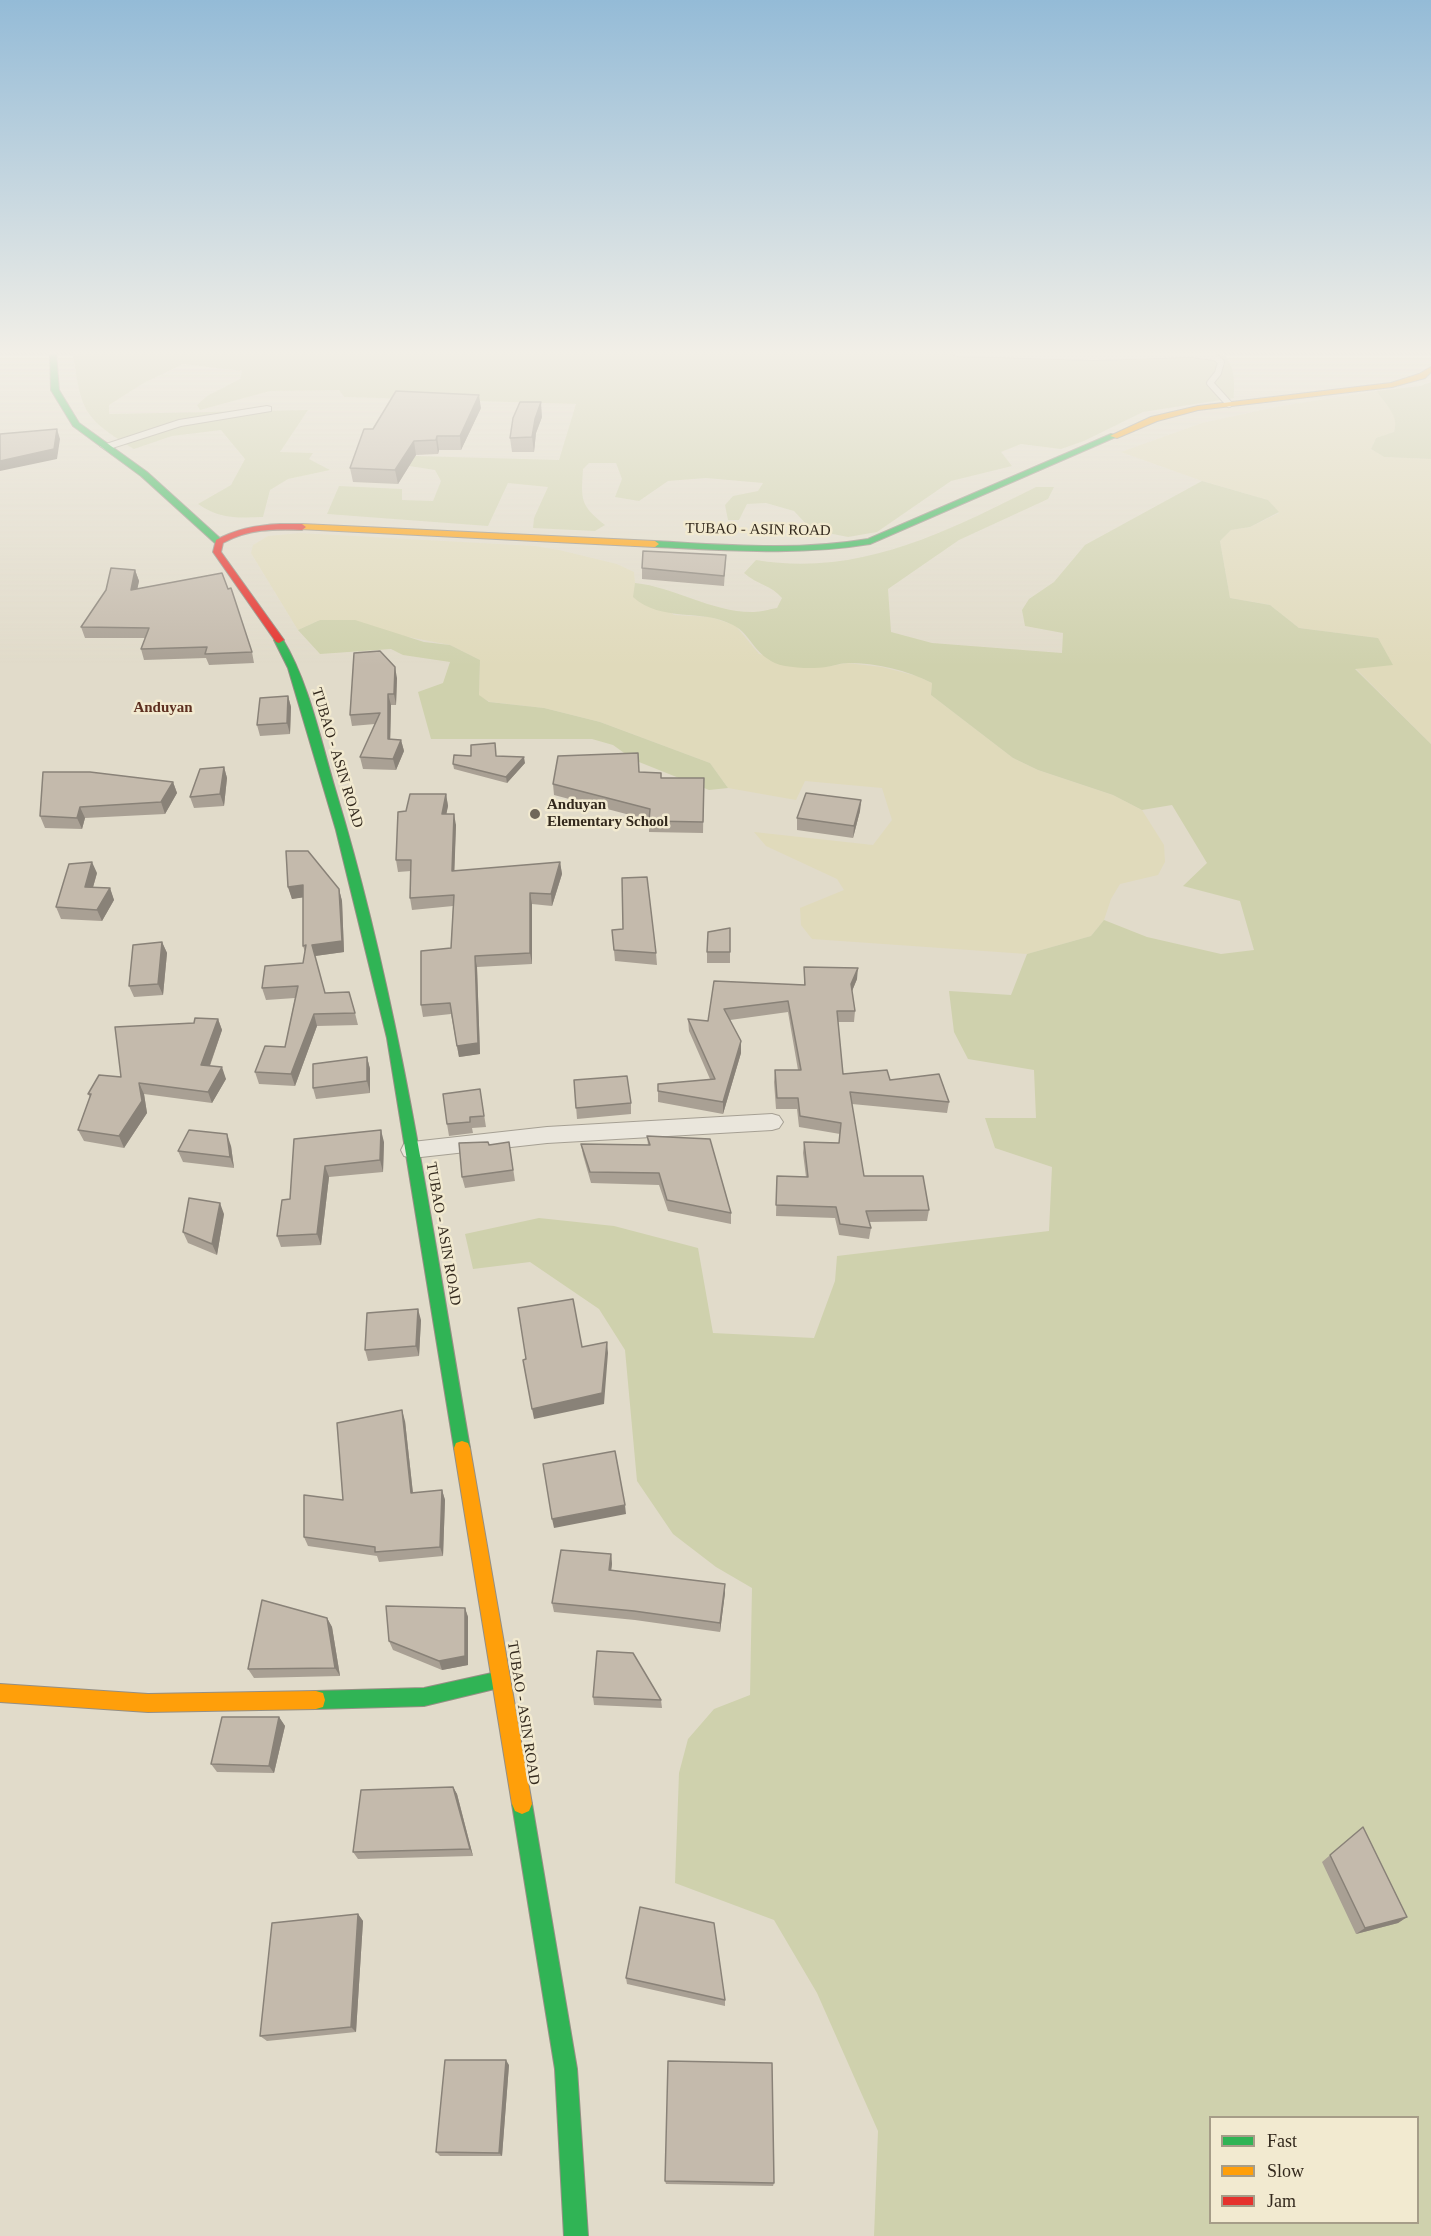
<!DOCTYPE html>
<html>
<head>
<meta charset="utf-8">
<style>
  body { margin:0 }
  #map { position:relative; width:1431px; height:2236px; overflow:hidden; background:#e1dbca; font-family:Georgia,serif }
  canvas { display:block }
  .legend { position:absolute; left:1209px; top:2116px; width:210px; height:108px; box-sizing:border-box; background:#f2ead0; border:2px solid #a69d88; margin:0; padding:8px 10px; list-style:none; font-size:18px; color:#33291d }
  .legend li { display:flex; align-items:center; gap:12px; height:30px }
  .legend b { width:30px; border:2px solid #a69d88 }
</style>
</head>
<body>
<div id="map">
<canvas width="1431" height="2236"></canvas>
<ul class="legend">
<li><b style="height:8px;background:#30b455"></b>Fast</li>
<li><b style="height:8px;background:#ff9f0a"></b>Slow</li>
<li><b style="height:8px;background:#e5322d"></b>Jam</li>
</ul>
</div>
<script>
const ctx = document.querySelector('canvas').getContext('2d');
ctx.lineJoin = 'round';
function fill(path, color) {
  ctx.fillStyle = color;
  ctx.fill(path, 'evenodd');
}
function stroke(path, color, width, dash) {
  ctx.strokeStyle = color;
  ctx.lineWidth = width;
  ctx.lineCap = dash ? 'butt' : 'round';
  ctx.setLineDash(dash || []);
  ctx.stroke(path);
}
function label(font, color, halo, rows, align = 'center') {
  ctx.font = font + ' Georgia,serif';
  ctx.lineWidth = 5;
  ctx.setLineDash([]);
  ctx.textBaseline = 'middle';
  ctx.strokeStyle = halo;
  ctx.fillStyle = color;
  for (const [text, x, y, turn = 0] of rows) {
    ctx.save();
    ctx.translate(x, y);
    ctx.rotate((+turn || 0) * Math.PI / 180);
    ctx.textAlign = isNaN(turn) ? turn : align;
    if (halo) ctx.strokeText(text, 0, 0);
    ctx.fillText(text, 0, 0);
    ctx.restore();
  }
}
const farmland = new Path2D(`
  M1377 391 1390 405 1397 424 1394 432 1376 438 1371 449 1384 457 1431 459V744L1355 668 1378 638 1299 628 1270 605 1230 598 1220 541 1231 530 1250 527 1279 513 1268 500 1202 481 1121 452 1202 423 1281 406Z
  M299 533 535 546 559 550 617 564 634 572 635 583 674 615 710 617 735 625 759 654 824 667 847 663 882 667 917 676 932 683 931 695 1013 758 1038 770 1113 795 1142 810 1164 845 1165 862 1158 875 1120 884 1111 899 1104 920 1091 936 1027 954 812 939 801 925 800 908 844 890 837 879 766 846 754 832 873 845 892 820 882 788 805 781 796 800 728 788 710 763 600 722 544 708 490 702 479 696 480 660 450 645 320 620 298 630 251 553 253 545 268 536Z`);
const green = new Path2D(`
  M73 353H1222C1236 366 1234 381 1234 398L1143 412 1084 441 1061 449 1021 444 1001 452 1012 466 951 481 877 532 848 537 818 531 807 525 794 511 766 503 747 504 739 520H728L725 505 733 496 758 491 763 483 706 478 668 481 639 501 615 497 622 479 616 463H589L583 469C581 500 580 505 605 525L595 531 533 528 534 518 548 487 508 483 488 526 327 514 339 486 402 489V500L433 501 441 481 435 470 383 462 381 455 559 460 576 404 344 397 339 390 270 391 200 410 197 405 207 396 240 379 242 371 183 364 142 384 109 405V414L308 410 280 452 313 453 309 459 330 470 288 479 270 490 263 517C238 518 219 519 198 504L231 485 245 459 221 430 172 436 134 449C83 418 81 411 73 353Z
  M1431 382V459L1384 457 1371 449 1376 438 1394 432C1400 416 1385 404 1377 391L1420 386Z
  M1202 481 1268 500 1279 512 1250 527 1231 530 1220 541 1230 598 1270 605 1299 628 1378 638 1393 665 1355 669 1431 744V2236H874L878 2131 817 1993 774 1920 675 1883 679 1773 688 1739 714 1709 750 1695 752 1588 716 1567 673 1534 637 1481 625 1350 599 1309 530 1262 473 1269 465 1234 539 1218 614 1226 698 1248 713 1333 814 1338 835 1281 837 1256 1049 1231 1052 1167 995 1148 985 1118H1036L1034 1070 968 1059 954 1032 949 991 1011 995 1027 954 1091 936 1104 920 1147 937 1221 954 1254 950 1240 901 1183 886 1207 863 1172 805 1142 810 1113 795 1038 770 1013 758 931 695 932 683C907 670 877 663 848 663 841 663 833 666 826 667 814 669 797 668 785 666 755 660 752 634 733 625 701 608 662 623 633 597L635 583C675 587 713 613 754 612 761 612 770 609 777 608L782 598C771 585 758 585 744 573L756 560C860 577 946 532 1036 487H1054L1048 499 959 540 888 589 891 632 932 643 1062 653 1063 633 1025 626 1022 610 1029 599 1054 582 1085 545ZM1210 2118H1418V2222H1210Z
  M320 620H355L424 642 450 645 480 660 479 695 489 702 544 708 600 722 710 763 728 788 709 790 634 760 613 745 592 739H431L418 692 443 683 450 662 403 655 391 649 320 654 298 630Z`);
const lane = new Path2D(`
  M957 353 1094 357 1191 354 1215 357 1221 362 1218 373 1210 383 1229 404`);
const street = new Path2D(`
  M267 406 271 407V411L181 426 106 450 100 446 179 420Z
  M772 1114 779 1116 783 1122 779 1128 772 1130 547 1143 412 1158 404 1156 401 1150 404 1144 412 1142 547 1127Z`);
const fast = new Path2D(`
  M50 353H56L59 390 79 423 147 472 222 540V544H216L141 476 73 426 51 390Z
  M1111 434 1118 436 870 544C798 556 727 550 655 547L651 544 655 541C726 545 797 551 868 539Z
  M276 638H282C309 682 321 742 336 792 401 1006 432 1228 470 1448L468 1453 462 1455 456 1453 454 1448 387 1038 336 830 288 668 274 640Z
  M501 1671 507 1674 510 1680 507 1686 424 1706 316 1709 309 1707 307 1700 309 1693 316 1691 424 1688Z
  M522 1794 529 1797 532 1804 577 2069 588 2236H564L555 2069 512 1804 515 1797Z`);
const slow = new Path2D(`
  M1431 367V372L1425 378 1392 387 1198 410 1157 421 1117 438 1110 436 1151 417 1198 406 1391 383 1419 374Z
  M302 524 655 541 659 544 655 547 299 529V525Z
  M462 1441 468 1443 470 1448 532 1804 529 1811 522 1814 515 1811 512 1804 454 1448 456 1443Z
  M0 1684 148 1694 316 1691 323 1693 325 1700 323 1707 316 1709 148 1712 0 1702Z`);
const jam = new Path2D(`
  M280 524H302L306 527 302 530C274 529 248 529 223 543L221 552 284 640 279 643 276 642 213 552 216 540C236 529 257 525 280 524Z`);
const wall = new Path2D(`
  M481 408 461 450H439L438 454 416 455 398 484 353 482 350 468 373 429Z
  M542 417 536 433 534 452H512L510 438Z
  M726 555 724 586 642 579V568Z
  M135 570 139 581 137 589 252 652 254 663 209 665 206 658 144 660 141 649 145 638H85L81 627Z
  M397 678 396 705H391L390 739 401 740 404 751 396 770 363 769 360 757 375 724 352 726 350 715Z
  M288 696 291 707 290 734 260 736 257 725Z
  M496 756 525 763 507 783 454 769 453 764Z
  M224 767 227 778 224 806 194 808 190 797Z
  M639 772 661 778H704L703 833 649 832V820L554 795 553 784Z
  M173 782 177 793 165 814 85 818 82 829 45 828 40 816Z
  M446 794 448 806 446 814 456 825 454 871 560 862 562 874 552 906 532 904V964L477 967 480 1054 459 1057 451 1014 423 1017 421 1005 451 948 453 906 412 910 410 898 411 871 398 872 396 860 406 811Z
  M861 800 860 811 853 838 797 830V818Z
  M97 873 93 887 110 888 114 900 102 921 61 919 56 907Z
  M288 887 339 889 342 901 344 952 315 956 325 993 355 1013 358 1025 317 1026 295 1086 259 1084 255 1072 285 1047 295 998 266 1000 262 988 303 963 305 952 303 946V897L292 899Z
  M730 928V963H707V952Z
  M612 930 656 953 657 965 615 961Z
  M162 942 167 953 163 995 134 997 129 986Z
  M804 967 857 979 852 991 855 1011 854 1022H838L843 1074 890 1080 949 1102 947 1113 852 1104 864 1176 929 1210 927 1221 869 1222 871 1228 869 1239 839 1235 835 1218 776 1216 777 1176 806 1177 803 1153 804 1142 839 1143 840 1134 799 1127 797 1109H776L774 1082 775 1070H798L788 1012 730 1020 741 1053 723 1114 658 1102V1091L710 1079 689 1031 688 1019 708 1021 714 981 804 985Z
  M218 1019 222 1030 210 1066 226 1079 212 1103 144 1094 147 1113 124 1148 84 1141 78 1130 90 1097 88 1094 121 1077 194 1023Z
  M367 1057 370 1069V1093L316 1099 313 1088Z
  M574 1080 631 1103V1114L577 1119Z
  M480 1089 486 1127 472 1128 473 1133 449 1136 447 1124Z
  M647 1136 731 1213V1224L668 1211 659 1185 591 1183 583 1155 581 1144 648 1145Z
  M294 1139 384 1142 383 1172 329 1177 321 1245 281 1247 277 1236 290 1199Z
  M509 1142 515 1181 465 1188 462 1177 489 1145Z
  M231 1146 234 1168 183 1162 178 1151Z
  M224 1214 217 1255 188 1243 183 1232Z
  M421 1320 419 1356 368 1361 365 1350Z
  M405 1421 413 1493 442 1490 445 1500 443 1556 379 1562 377 1556 308 1546 304 1537 343 1500Z
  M611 1554 612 1564 611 1570 725 1584V1593L720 1632 635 1620 554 1612 552 1603Z
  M465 1608 468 1617V1665L442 1670 393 1650 389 1641Z
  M327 1618 332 1627 340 1676 254 1678 248 1669Z
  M593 1697 661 1700 662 1708 594 1705Z
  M279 1717 285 1726 274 1773 217 1772 211 1764Z
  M453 1787 457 1794 473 1856 358 1859 353 1852Z
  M1363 1827 1407 1917 1398 1923 1356 1934 1322 1862Z
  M358 1914 363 1921 356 2032 267 2041 260 2036Z
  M626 1978 725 2000V2006L627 1984Z
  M509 2065 502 2156H440L436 2152Z
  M665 2181 774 2183 773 2186 666 2184Z`);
const shadedWall = new Path2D(`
  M479 395 481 408 461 450 460 436Z
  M541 402 542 417 536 433 534 452 532 437 535 419Z
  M57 429 60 439 57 459 0 471V461Z
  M437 436 439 450 438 454 436 440Z
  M414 441 416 455 398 484 395 470Z
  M135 570 139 581 135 601 131 590Z
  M395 667 397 678 396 705 394 694Z
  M388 694 391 705 390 750 388 739Z
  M288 696 291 707 290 734 287 723Z
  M401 740 404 751 396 770 393 759Z
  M524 757 525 763 507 783 506 777Z
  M224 767 227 778 224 806 220 794Z
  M173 782 177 793 165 814 161 802Z
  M446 794 448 806 444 826 442 814Z
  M861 800 860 811 853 838 854 826Z
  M80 807 85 818 82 829 77 818Z
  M454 814 456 825 454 883 452 871Z
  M92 862 97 873 90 898 85 887Z
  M560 862 562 874 552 906 551 894Z
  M303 885 306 897 292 899 288 887Z
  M110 888 114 900 102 921 97 910Z
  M339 889 342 901 344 952 315 956 312 945Z
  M530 893 532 904V964L530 953Z
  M162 942 167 953 163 995 158 984Z
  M475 956 477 967 480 1054 459 1057 457 1046Z
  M858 968 857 979 850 996 851 984Z
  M314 1014 317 1026 295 1086 291 1074Z
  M218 1019 222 1030 206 1076 201 1065Z
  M741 1041V1053L723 1114V1102Z
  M367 1057 370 1069V1093L367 1081Z
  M222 1067 226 1079 212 1103 208 1092Z
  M139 1083 144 1094 147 1113 124 1148 119 1136Z
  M381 1130 384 1142 383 1172 380 1160Z
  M227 1134 231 1146 234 1168 230 1157Z
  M325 1166 329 1177 321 1245 317 1234Z
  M220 1203 224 1214 217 1255 212 1244Z
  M418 1309 421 1320 419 1356 416 1346Z
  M607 1342 608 1353 604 1404 534 1419 532 1409Z
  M402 1410 405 1421 414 1503 411 1493Z
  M442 1490 445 1500 443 1556 440 1547Z
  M625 1505 626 1514 554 1528 552 1519Z
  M611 1554 612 1564 610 1579 609 1570Z
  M725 1584V1593L720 1632V1623Z
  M465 1608 468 1617V1665L442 1670 439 1661Z
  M327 1618 332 1627 340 1676 335 1668Z
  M279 1717 285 1726 274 1773 269 1766Z
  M453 1787 457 1794 473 1856 470 1849Z
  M358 1914 363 1921 356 2032 351 2027Z
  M1407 1917 1398 1923 1356 1934 1365 1928Z
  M506 2060 509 2065 502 2156 499 2153Z`);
const building = new Path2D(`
  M396 391 479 395 460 436H437L436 440 414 441 395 470 350 468 364 429H373Z
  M520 402H541L535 419 532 437 510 438 513 418Z
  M57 429 54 449 0 461V434Z
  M643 551 726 555 724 576 642 568Z
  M111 568 135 570 131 590 222 573 228 589 231 588 252 652 205 654 207 647 141 649 149 628 81 627 106 590Z
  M380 651 395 667 394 694H388V739L401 740 393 759 360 757 380 713 350 715 354 653Z
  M288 696 287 723 257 725 260 698Z
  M495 743 496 756 524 757 506 777 453 764 454 755 471 756V745Z
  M638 753 639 772 661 773V778H704L703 822 649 821 650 809 553 784 558 756Z
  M224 767 220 794 190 797 200 769Z
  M43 772H90L173 782 161 802 80 807 77 818 40 816Z
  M806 793 861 800 854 826 797 818Z
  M410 794H446L442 814H454L452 871 560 862 551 894 530 893V953L475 956 478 1043 457 1046 450 1003 421 1005V951L451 948 454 895 410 898 411 860H396L398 812 406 811Z
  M286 851H308L339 889 342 941 312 945 325 993 349 992 355 1013 314 1014 291 1074 255 1072 265 1046 285 1047 298 986 262 988 265 966 303 963 306 945 303 946V885L288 887Z
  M92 862 85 887 110 888 97 910 56 907 69 864Z
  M647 877 656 953 614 950 612 930 623 929 622 878Z
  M730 928V952H707L708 932Z
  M162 942 158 984 129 986 133 945Z
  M804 967 858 968 851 984 855 1011H837L843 1074 887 1070 890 1080 939 1074 949 1102 850 1092 864 1176H923L929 1210 866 1211 871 1228 840 1224 836 1207 776 1205 777 1176 808 1177 804 1142 839 1143 841 1123 800 1116 798 1098H777L775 1070H801L788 1001 724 1009 741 1041 723 1102 658 1091V1084L715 1079 688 1019 708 1021 714 981 805 985Z
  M195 1018 218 1019 201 1065 222 1067 208 1092 139 1083 142 1101 119 1136 78 1130 91 1094H88L99 1075 121 1077 115 1027 194 1023Z
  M367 1057V1081L313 1088V1064Z
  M627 1076 631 1103 576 1108 574 1080Z
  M480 1089 484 1116 470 1117V1122L447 1124 443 1094Z
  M189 1130 227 1134 230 1157 178 1151Z
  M381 1130 380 1160 325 1166 317 1234 277 1236 282 1200 290 1199 294 1139Z
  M647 1136 710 1139 731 1213 667 1200 659 1173 590 1172 581 1144 650 1145Z
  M488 1142 489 1145 509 1142 513 1170 462 1177 459 1143Z
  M189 1198 220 1203 212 1244 183 1232Z
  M573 1299 582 1347 607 1342 602 1393 532 1409 523 1360 526 1359 518 1308Z
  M418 1309 416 1346 365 1350 367 1313Z
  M402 1410 411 1493 442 1490 440 1547 375 1552V1547L304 1537V1495L343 1500 337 1423Z
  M615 1451 625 1505 552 1519 543 1464Z
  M561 1550 611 1554 609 1570 725 1584 720 1623 634 1611 552 1603Z
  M262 1600 327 1618 335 1668 248 1669Z
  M386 1606 465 1608V1656L439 1661 389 1641Z
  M597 1651 633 1653 661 1700 593 1697Z
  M222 1717H279L269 1766 211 1764Z
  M453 1787 470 1849 353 1852 361 1790Z
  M1363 1827 1407 1917 1365 1928 1330 1855Z
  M640 1907 714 1923 725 2000 626 1978Z
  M358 1914 351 2027 260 2036 272 1923Z
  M445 2060H506L499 2153 436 2152Z
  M668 2061 772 2063 774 2183 665 2181Z`);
const markers = [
  [535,814,6,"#70675a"]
];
const streetNames = [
  ["TUBAO - ASIN ROAD",758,530,1],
  ["TUBAO - ASIN ROAD",337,758,73],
  ["TUBAO - ASIN ROAD",443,1234,80],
  ["TUBAO - ASIN ROAD",523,1713,81]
];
const farQuarternames = [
  ["Anduyan",163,708]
];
const poiNames = [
  ["Anduyan",547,805],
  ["Elementary School",547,822]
];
fill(farmland, '#e0dabb');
fill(green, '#cfd1ad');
stroke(lane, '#a6a094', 8);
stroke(street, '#a6a094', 2);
stroke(fast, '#958f84', 2);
stroke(slow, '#958f84', 2);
stroke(jam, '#958f84', 2);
stroke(lane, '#eae6dc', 6);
fill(street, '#eae6dc');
fill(fast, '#30b455');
fill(slow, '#ff9f0a');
fill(jam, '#e5322d');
fill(wall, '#a9a094');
fill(shadedWall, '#898278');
fill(building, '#c4baac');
stroke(building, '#898278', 1.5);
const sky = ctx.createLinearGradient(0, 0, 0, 666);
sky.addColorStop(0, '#94bbd7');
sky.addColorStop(0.53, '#f2efe7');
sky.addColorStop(1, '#f2efe700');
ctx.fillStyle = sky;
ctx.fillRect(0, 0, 1431, 666);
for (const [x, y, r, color] of markers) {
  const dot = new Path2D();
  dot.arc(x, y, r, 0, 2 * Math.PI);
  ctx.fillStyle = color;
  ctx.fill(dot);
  stroke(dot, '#f2ead0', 2);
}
label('15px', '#33291d', '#f2ead0', streetNames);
label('bold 15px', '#5d2f20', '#f2ead0', farQuarternames);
label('bold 15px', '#33291d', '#f2ead0', poiNames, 'left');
</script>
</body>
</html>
